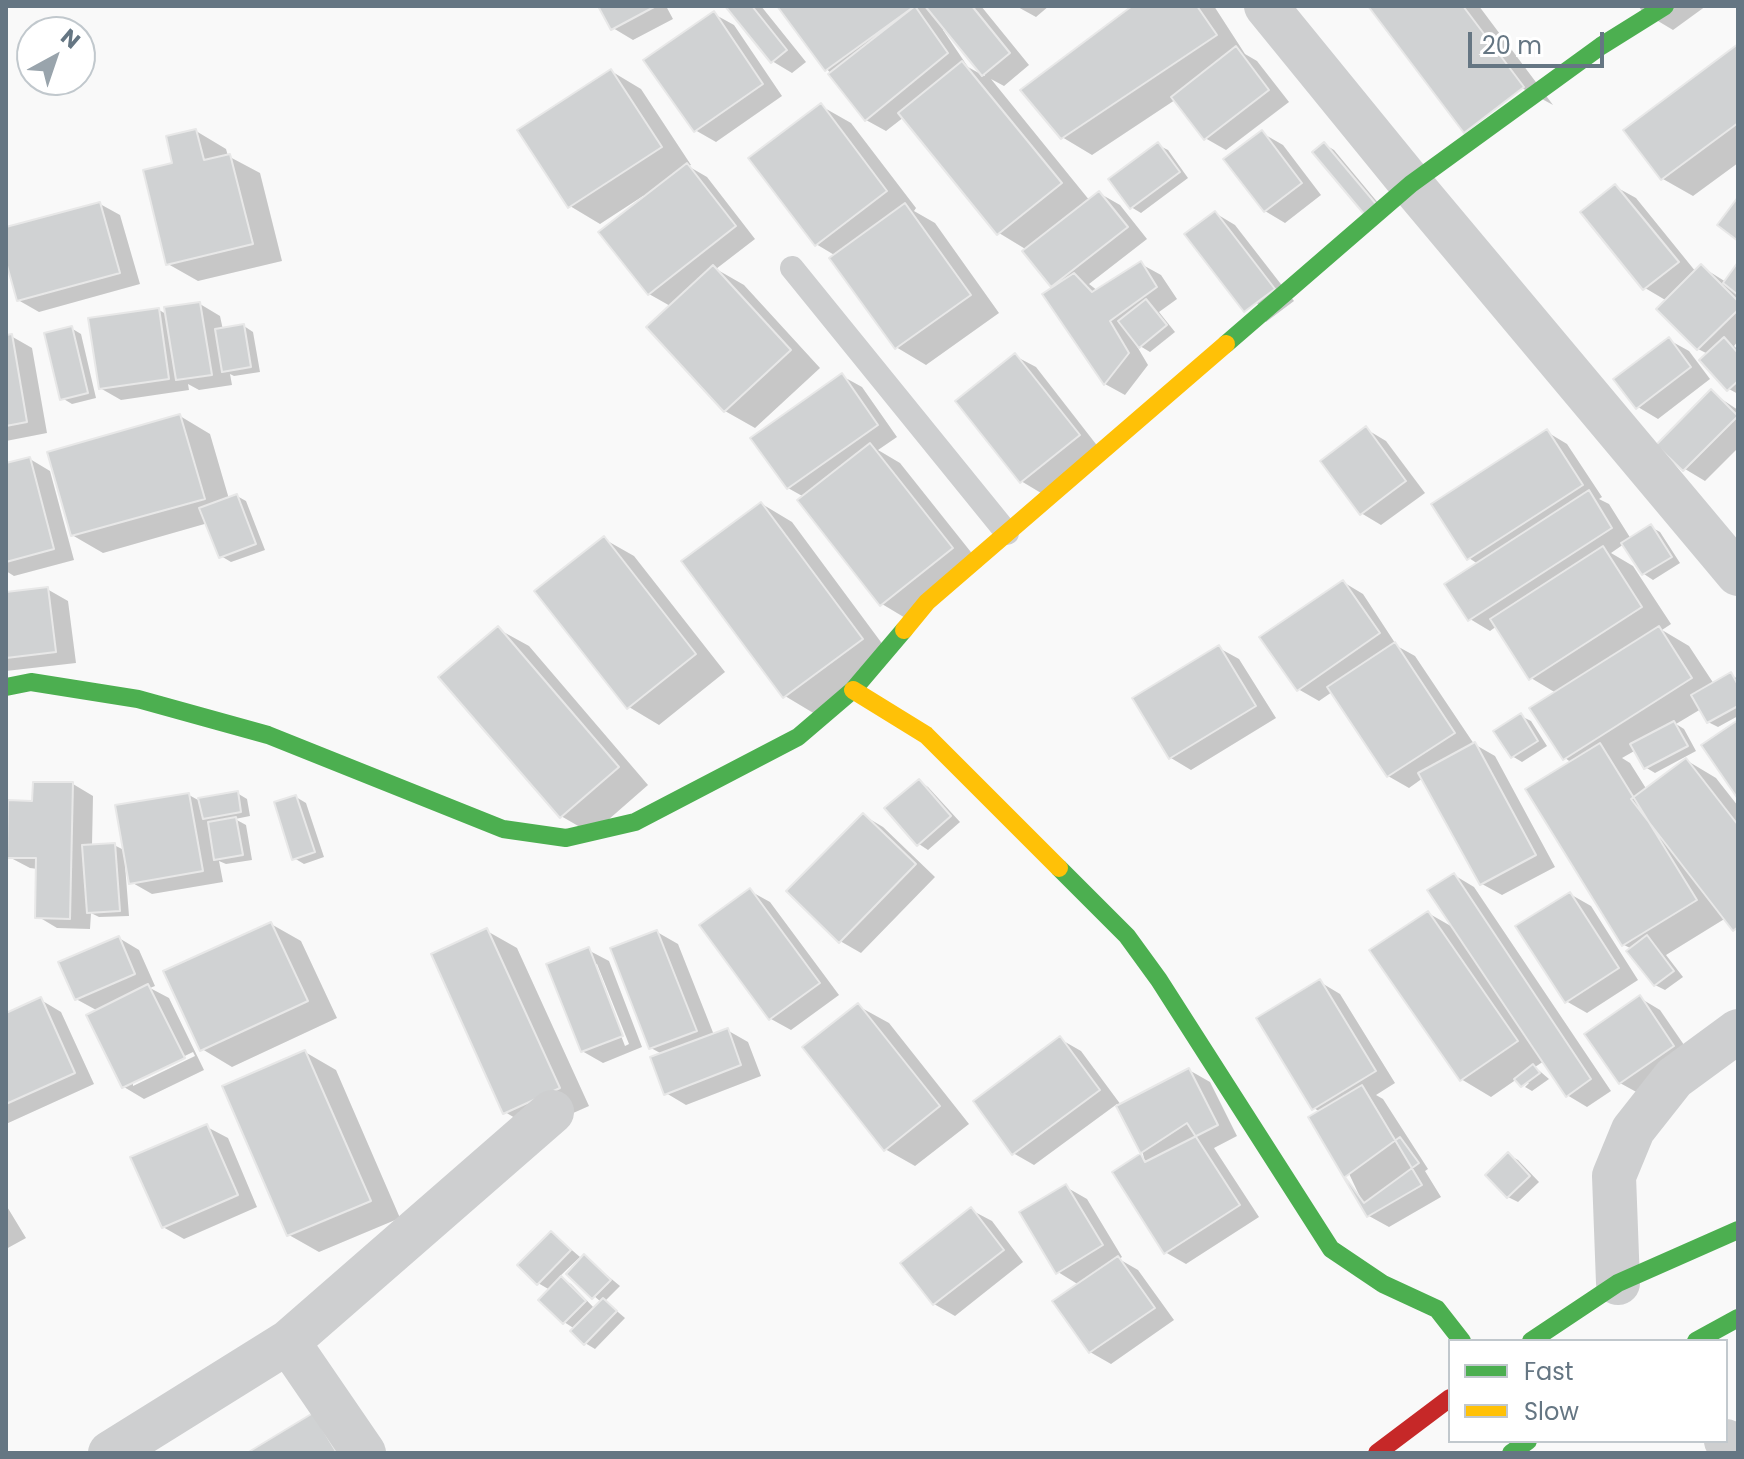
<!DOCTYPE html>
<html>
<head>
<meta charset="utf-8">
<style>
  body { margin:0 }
  #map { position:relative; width:1744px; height:1459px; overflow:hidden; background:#f9f9f9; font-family:Poppins,sans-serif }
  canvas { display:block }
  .frame { position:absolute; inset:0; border:8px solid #657683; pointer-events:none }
  .legend { position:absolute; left:1448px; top:1339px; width:280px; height:104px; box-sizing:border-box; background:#fff; border:2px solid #c1c8cd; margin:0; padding:10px 14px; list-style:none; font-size:24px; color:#657683 }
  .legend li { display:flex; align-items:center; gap:16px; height:40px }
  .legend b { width:40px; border:2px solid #c1c8cd }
  .north { position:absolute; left:16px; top:16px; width:80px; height:80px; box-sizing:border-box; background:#fff; border:2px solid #c1c8cd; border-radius:50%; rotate:40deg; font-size:22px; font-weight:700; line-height:32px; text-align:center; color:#657683 }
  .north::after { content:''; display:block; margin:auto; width:28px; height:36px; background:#99a4ac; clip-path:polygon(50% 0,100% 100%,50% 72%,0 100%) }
  .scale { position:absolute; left:1468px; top:32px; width:136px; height:36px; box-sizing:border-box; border:4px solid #657683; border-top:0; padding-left:10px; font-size:24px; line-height:28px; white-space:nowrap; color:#657683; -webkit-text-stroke:6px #fff; paint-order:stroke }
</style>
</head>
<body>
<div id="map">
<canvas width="1744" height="1459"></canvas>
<div class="frame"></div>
<ul class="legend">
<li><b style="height:10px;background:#4caf50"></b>Fast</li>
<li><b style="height:10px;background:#ffc107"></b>Slow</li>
</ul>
<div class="north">N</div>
<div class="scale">20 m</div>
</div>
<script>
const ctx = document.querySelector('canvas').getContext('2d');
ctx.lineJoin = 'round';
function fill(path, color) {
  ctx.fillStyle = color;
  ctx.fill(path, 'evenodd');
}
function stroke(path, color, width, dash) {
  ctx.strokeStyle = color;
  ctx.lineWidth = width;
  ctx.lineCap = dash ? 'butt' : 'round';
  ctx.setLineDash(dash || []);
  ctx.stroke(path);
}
const shadow = new Path2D(`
  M600 6H666L673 19 633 40 613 28Z
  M728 6H761L806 62 792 73 772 61Z
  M779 6H981L1029 65 1004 86 991 79 1090 201 1099 193 1120 205 1147 239 1089 284 1098 291 1141 264 1161 275 1177 299 1159 312 1175 332 1150 352 1135 343 1148 365 1125 395 1105 384 1045 295 1056 288 1027 250 999 233 904 117 886 131 866 120ZM946 28 985 76H984L968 67 943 30Z
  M1016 6H1049L1036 17Z
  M1135 6H1214L1245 54 1257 61 1289 102 1226 150 1205 138 1175 100 1092 155 1062 137Z
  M1371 6H1479L1553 105Z
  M1638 6H1706L1673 30 1643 12Z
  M714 14 734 25 782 96 716 142 695 130Z
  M1738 47V163L1693 196 1663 179Z
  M611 71 641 89 691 165 688 166 707 177 755 239 716 269 744 285 820 368 755 428 725 411 672 307 649 294 643 196 600 224 570 206Z
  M821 106 851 123 916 208 914 211 935 223 999 313 926 365 896 347 836 256 816 244Z
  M196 131 226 149 228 156 260 173 282 261 198 281 168 264 174 165Z
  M1262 133 1283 145 1321 195 1285 223 1265 211Z
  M1324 144 1334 150 1384 210 1375 218Z
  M1158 145 1168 150 1188 178 1141 213 1131 207Z
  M1616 187 1636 198 1696 272 1702 267 1726 282 1738 266V341L1734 346 1738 350V394L1729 389 1708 354 1698 349 1667 301 1645 288Z
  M100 204 120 215 140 284 39 312 18 300 6 254V229Z
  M1215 213 1235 225 1294 301 1266 322Z
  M200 304 220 316 223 330 244 326 253 332 260 372 234 376 230 374 232 385 199 390 188 384 189 390 121 400 100 388 159 310 168 315Z
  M71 328 81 334 96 398 72 404 62 398Z
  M11 336 32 348 47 433 6 441V337Z
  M1669 340 1689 351 1710 379 1658 419 1638 407Z
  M1015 356 1036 367 1099 448 1041 493 1021 481Z
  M842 376 862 387 897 437 878 450 900 463 982 566 912 622 882 604 804 497 788 488Z
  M1711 392 1738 410V448L1705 481 1685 469 1659 444Z
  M180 416 210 434 229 499 237 496 246 501 265 550 231 562 221 556 208 523 103 553 72 535Z
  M1366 429 1386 441 1425 493 1381 525 1361 513Z
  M1547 432 1567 444 1602 497 1599 499 1609 504 1631 539 1651 527 1660 532 1680 563 1653 580 1644 574 1624 544 1611 553 1633 566 1671 624 1662 630 1689 646 1714 684 1731 675 1738 679V716L1718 727 1708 722 1701 709 1676 724 1684 729 1696 751 1655 773 1645 767 1636 750 1622 758 1630 763 1647 790 1686 760 1716 778 1738 806V931L1726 918 1666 955 1683 977 1665 990 1655 985 1632 949 1624 945 1572 763 1565 758 1556 693 1531 678 1497 626 1490 631 1470 619 1478 564 1469 558Z
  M30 459 50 471 74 560 14 576 6 571V465Z
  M762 504 792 522 892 657 815 714 785 696Z
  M604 539 634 556 725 672 659 725 629 707Z
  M1343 582 1363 594 1397 646 1415 656 1474 744 1495 756 1555 867 1502 895 1482 884 1423 778 1409 788 1388 776 1332 692 1319 701 1298 689Z
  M47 589 68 601 76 663 6 671V594Z
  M498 629 529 646 648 785 592 834 561 816Z
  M1219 648 1239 659 1276 718 1191 770 1171 758 1135 699Z
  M1521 716 1531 721 1547 746 1522 762 1512 756Z
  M919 781 928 787 960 822 928 850 919 844Z
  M73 784 93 796 92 846 114 845 126 851 189 795 198 800 237 793 247 799 250 816 235 819 246 825 252 860 226 864 219 861 223 882 152 894 131 882 128 865H125L129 916 99 917 91 913 90 929 57 928 37 916 38 869 30 868 9 857 34 803Z
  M296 797 306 803 324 857 304 864 294 858Z
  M863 815 883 827 935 877 861 953 840 941Z
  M1454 875 1474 887 1611 1091 1587 1107 1567 1095 1544 1061 1535 1067 1549 1079 1532 1091 1525 1087 1529 1083 1517 1079 1491 1097 1461 1079 1428 913 1456 929Z
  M750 891 770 902 839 995 791 1030 771 1019Z
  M1570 894 1591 906 1638 980 1587 1013 1566 1001Z
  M271 924 301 941 337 1018 232 1067 202 1049Z
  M487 931 517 948 589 1106 535 1130 505 1112Z
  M657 932 678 944 714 1035 727 1030 748 1042 761 1076 686 1105 666 1093 662 1054 651 1048Z
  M119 938 139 950 155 986 150 988 169 998 204 1070 144 1099 124 1087 98 1011 76 999ZM193 1052 195 1056 133 1086V1081Z
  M588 950 609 961 642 1047 603 1063 582 1051ZM593 964H597L629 1044 625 1046Z
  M1320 982 1340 994 1395 1083 1376 1095 1383 1099 1428 1169 1425 1171 1441 1197 1389 1227 1369 1216 1320 1112 1314 1108Z
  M1640 998 1660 1010 1693 1058 1640 1094 1620 1083Z
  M41 1000 61 1012 94 1084 6 1124V1015Z
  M858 1006 889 1023 969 1124 915 1166 885 1149Z
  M1060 1039 1081 1051 1121 1105 1189 1070 1210 1082 1237 1136 1214 1148 1259 1217 1186 1264 1165 1252 1143 1154 1117 1104 1034 1165 1013 1153Z
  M305 1052 336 1070 400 1218 319 1252 289 1235Z
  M207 1127 228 1138 257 1207 184 1239 163 1227Z
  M1509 1155 1518 1160 1539 1182 1518 1202 1508 1197 1487 1175Z
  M1066 1187 1087 1199 1122 1257 1119 1259 1138 1270 1174 1320 1111 1364 1090 1352 1079 1285 1058 1272Z
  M6 1205 26 1238 6 1249Z
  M971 1210 992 1221 1023 1262 955 1316 934 1304 903 1263Z
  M552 1233 580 1257 559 1277 571 1284 595 1309 601 1302 569 1274 585 1257 620 1286 605 1301 625 1318 595 1349 585 1343 575 1329 564 1322 550 1290 538 1283Z`);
const building = new Path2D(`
  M598 6H653L654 7 611 30Z
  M725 6H752L787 50 771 63Z
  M777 6H910L912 8 825 71Z
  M915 6 948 53 865 121 828 74Z
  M925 6H972L1010 53 982 76Z
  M1132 6H1197L1217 35 1061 139 1020 90Z
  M1368 6H1463L1524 87 1464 133Z
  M714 11 763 84 694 132 643 60Z
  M1738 44V123L1661 180 1623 130Z
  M1236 46 1269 90 1204 140 1171 97Z
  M962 61 1062 183 997 235 898 113Z
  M611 69 662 147 568 208 517 130Z
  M821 103 887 191 815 246 748 158Z
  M196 129 204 160 230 154 253 244 166 265 143 170 172 163 166 136Z
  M1262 130 1302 183 1264 212 1223 159Z
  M1158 142 1180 172 1130 209 1108 179Z
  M1324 142 1376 204 1364 214 1312 152Z
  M687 163 736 226 648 295 598 232Z
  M1615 184 1679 262 1643 290 1580 212Z
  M1099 191 1128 227 1051 287 1022 251Z
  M1738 197V241L1717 225Z
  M100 202 120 273 17 301 6 262V227Z
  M905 203 971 295 895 349 829 258Z
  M1215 211 1275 289 1244 312 1184 234Z
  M1141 261 1157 287 1110 321 1129 353 1104 385 1042 294 1074 273 1092 292Z
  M1738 262V295L1723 283Z
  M1701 264 1738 301V310L1697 350 1656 309Z
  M713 265 791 350 724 412 646 327Z
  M1146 299 1167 325 1139 348 1118 321Z
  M200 302 212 375 176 380 164 307Z
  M159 308 169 379 99 389 88 318Z
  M244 324 251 367 222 372 215 329Z
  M72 326 88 393 60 400 44 333Z
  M12 334 27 422 6 426V335Z
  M1669 337 1691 367 1636 409 1613 379Z
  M1724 337 1738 353V381L1727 391 1699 360Z
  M1015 353 1080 435 1020 483 955 401Z
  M842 373 878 425 787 489 750 438Z
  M1711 389 1738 416 1683 471 1656 445Z
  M180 414 205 499 71 536 47 452Z
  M1366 426 1406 481 1360 515 1320 461Z
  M1547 429 1583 485 1467 560 1431 504Z
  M870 443 953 548 880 606 797 500Z
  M30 457 54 549 6 562V463Z
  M1589 490 1612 528 1468 621 1444 584Z
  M237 494 256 544 219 558 199 508Z
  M761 502 863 639 783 698 681 561Z
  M1651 524 1672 557 1642 575 1621 543Z
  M604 536 696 654 627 709 534 591Z
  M1603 546 1642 607 1529 680 1490 619Z
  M1343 580 1380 633 1297 691 1259 637Z
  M48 587 56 652 6 658V592Z
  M498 626 619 767 560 818 438 677Z
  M1659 626 1692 678 1563 760 1529 708Z
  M1395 642 1455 733 1387 777 1327 687Z
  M1219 645 1256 706 1169 759 1132 698Z
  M1731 672 1738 685V706L1707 723 1691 695Z
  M1521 713 1538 741 1511 758 1493 731Z
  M1738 720V799L1701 745Z
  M1674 721 1688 746 1644 769 1630 744Z
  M1475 742 1536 855 1480 885 1418 773Z
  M1600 743 1697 900 1622 946 1525 789Z
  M1686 758 1738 825V927L1733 931 1631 799Z
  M919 779 951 816 917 846 884 808Z
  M33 782H73L70 919 35 918 36 858H7L8 800 32 801Z
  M238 791 241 812 203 819 198 798Z
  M189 793 203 871 129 884 115 805Z
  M296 795 315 852 292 860 274 802Z
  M863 813 916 864 839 943 786 891Z
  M236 817 243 855 214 860 208 822Z
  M115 843 120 911 87 913 82 845Z
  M1454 873 1591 1079 1566 1097 1427 890Z
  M750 888 820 983 769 1020 699 925Z
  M1570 892 1619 968 1565 1003 1515 926Z
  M1428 911 1518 1041 1460 1081 1369 950Z
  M271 922 308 1001 200 1051 163 971Z
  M487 928 560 1088 503 1114 431 954Z
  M657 930 697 1031 649 1049 610 948Z
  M1647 935 1674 971 1654 986 1626 951Z
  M119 936 135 974 75 1000 58 962Z
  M589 947 623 1036 581 1052 546 964Z
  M1320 979 1376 1071 1312 1110 1256 1018Z
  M148 984 185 1058 122 1088 86 1015Z
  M1640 995 1674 1046 1619 1084 1584 1034Z
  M41 997 75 1073 6 1104V1013Z
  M858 1003 940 1106 884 1151 802 1047Z
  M728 1028 741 1065 664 1095 650 1057Z
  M1060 1036 1100 1090 1012 1155 973 1101Z
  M305 1050 371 1201 287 1236 222 1086Z
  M1533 1064 1540 1073 1521 1087 1514 1079Z
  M1189 1068 1218 1125 1145 1162 1116 1106Z
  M1362 1085 1422 1185 1367 1217 1308 1117Z
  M1187 1123 1240 1205 1164 1254 1112 1172Z
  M207 1124 238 1195 162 1228 130 1157Z
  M1400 1137 1419 1163 1364 1203 1345 1177Z
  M1508 1152 1530 1176 1507 1198 1485 1175Z
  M1066 1184 1103 1245 1056 1274 1019 1212Z
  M971 1207 1004 1250 933 1305 900 1263Z
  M551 1231 571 1250 537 1285 517 1265Z
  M584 1254 611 1280 592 1299 566 1274Z
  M1118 1256 1155 1308 1089 1353 1052 1301Z
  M561 1276 586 1301 563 1324 538 1300Z
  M603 1298 617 1311 584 1345 570 1331Z
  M313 1413 337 1453H247Z`);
const lane = new Path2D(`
  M792 268 1007 533`);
const street = new Path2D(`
  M1266 6 1411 184 1738 574
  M1618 1283 1614 1176 1633 1130 1674 1078 1738 1031
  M288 1342 364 1453
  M1726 1441 1733 1453
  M110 1453 288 1342 552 1112`);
const fast = new Path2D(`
  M1226 344 1411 184 1601 46 1665 6
  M6 687 31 682 138 699 268 735 503 829 566 838 635 822 798 737 853 690 904 630
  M1059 868 1127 936 1159 980 1331 1249 1383 1284 1437 1309 1462 1341
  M1531 1341 1618 1283 1738 1230
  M1696 1341 1738 1318
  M1511 1453 1528 1441`);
const slow = new Path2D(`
  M904 630 927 602 1226 344
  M853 690 926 735 1059 868`);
const jam = new Path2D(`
  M1377 1453 1450 1398`);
fill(shadow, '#0003');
fill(building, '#d0d2d3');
stroke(building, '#e8e8e8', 2);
stroke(lane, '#cecfd0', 24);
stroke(street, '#cecfd0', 44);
stroke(fast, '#4caf50', 18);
stroke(slow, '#ffc107', 18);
stroke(jam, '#c62828', 18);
</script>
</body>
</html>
